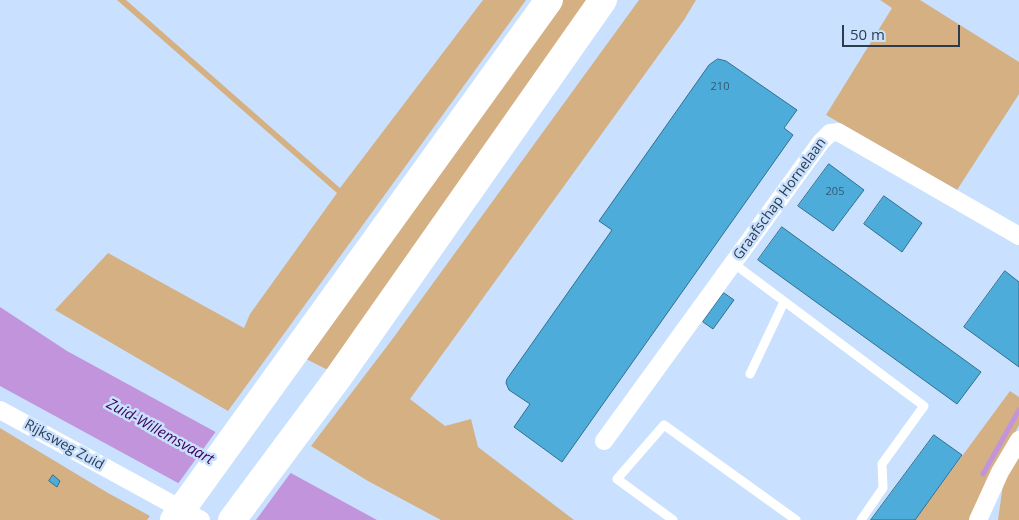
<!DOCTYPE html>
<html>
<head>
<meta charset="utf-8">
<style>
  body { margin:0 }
  #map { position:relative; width:1019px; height:520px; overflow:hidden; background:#c9e1fe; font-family:"Open Sans",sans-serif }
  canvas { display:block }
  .scale { position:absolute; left:842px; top:25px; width:118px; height:22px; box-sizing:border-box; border:2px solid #2b3c4f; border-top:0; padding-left:6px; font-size:15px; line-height:18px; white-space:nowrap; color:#2b3c4f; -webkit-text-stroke:4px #c9e1fe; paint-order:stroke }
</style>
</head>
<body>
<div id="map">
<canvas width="1019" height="520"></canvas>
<div class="scale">50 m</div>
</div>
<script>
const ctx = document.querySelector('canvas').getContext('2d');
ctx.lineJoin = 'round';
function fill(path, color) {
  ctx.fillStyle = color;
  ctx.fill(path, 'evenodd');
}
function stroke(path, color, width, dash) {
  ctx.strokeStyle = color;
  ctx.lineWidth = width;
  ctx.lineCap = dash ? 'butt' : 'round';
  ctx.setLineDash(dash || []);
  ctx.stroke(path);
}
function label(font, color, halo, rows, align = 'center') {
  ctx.font = font + ' "Open Sans",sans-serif';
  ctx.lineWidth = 5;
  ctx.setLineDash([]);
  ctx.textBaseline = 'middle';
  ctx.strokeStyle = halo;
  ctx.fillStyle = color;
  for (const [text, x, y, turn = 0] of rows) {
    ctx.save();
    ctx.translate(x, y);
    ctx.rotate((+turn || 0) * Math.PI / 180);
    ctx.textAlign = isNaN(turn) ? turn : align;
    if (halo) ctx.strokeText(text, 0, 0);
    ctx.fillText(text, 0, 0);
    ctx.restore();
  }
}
const green = new Path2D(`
  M117 0H126L340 188 483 0H526L228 411 55 310 108 253 244 328 250 314 337 193Z
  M559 0H593L330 371 306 359Z
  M639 0H696L684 20 410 399 445 426 471 419 478 447 574 520H441L368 481 311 446 391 341Z
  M880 0H920L1019 62V94L957 190 826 115 892 8Z
  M1010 391 1019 397V425L970 520H915Z
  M0 428 108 493 150 516 147 520H0Z
  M1019 453V520H998L1004 477Z`);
const water = new Path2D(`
  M0 307 67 351 377 520H246L0 386Z`);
const pier = new Path2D(`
  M217 430 292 471 256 520H241L177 485Z`);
const stream = new Path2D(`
  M983 474 1019 410`);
const building = new Path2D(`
  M718 59 726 61 797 110 784 128 793 135 562 462 514 427 530 404 509 390 506 383 507 379 612 230 599 221 709 65Z
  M829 164 864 190 833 231 798 206Z
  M884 196 922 223 902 252 864 224Z
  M782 227 981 372 957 404 758 260Z
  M1005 271 1019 282V367L964 327Z
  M724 293 734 300 713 329 703 322Z
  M934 435 962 455 915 520H871Z
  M53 475 60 481 57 487 49 481Z`);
const service = new Path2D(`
  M733 263 924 406 882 464 883 488 861 520
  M750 374 784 302
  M673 520 617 479 664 425 796 520`);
const minor = new Path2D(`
  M0 410 201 520
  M604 441 821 142 830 133 838 132 1019 236
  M978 520 1000 472 1019 440`);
const motorway = new Path2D(`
  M174 520 549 0
  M232 520 337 379 603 0`);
const numberNames = [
  ["210",720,87],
  ["205",835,192]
];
const streetNames = [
  ["Graafschap Hornelaan",780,199,-54],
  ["Rijksweg Zuid",64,445,29]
];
const waterNames = [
  ["Zuid-Willemsvaart",160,432,29]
];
fill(green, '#d4b083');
fill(water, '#c194db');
fill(pier, '#c9e1fe');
stroke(stream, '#c194db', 5);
fill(building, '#4dacda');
stroke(building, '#316f8d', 1);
stroke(service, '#fff', 9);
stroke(minor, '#fff', 18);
stroke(motorway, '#fff', 28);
label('11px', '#345872', null, numberNames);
label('14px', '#2b3c4f', '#c9e1fe', streetNames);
label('italic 15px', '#400059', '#c9e1fe', waterNames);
</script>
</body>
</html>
